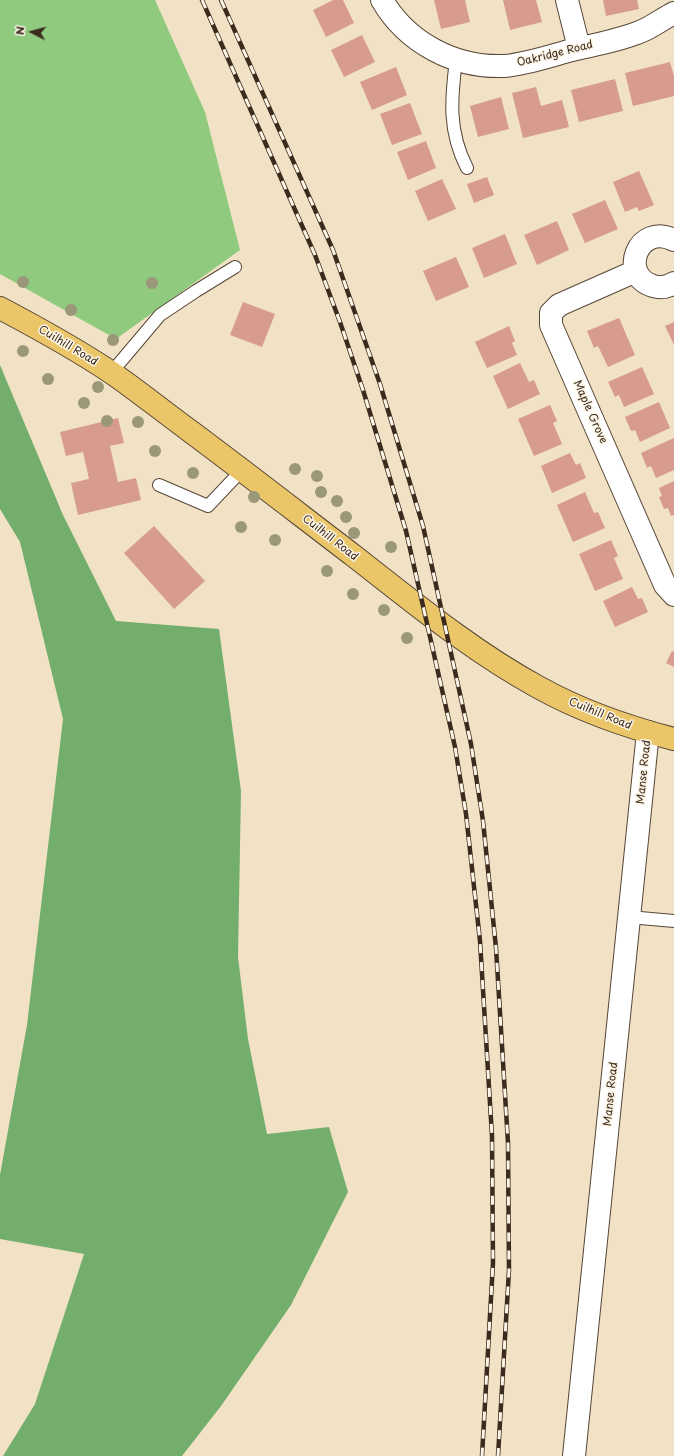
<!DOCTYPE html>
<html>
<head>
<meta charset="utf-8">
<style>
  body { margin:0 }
  #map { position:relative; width:674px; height:1456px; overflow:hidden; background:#f2e2c5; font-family:"Playpen Sans",sans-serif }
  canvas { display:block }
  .north { position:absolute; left:12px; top:12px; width:40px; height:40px; -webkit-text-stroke:3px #fcf5e5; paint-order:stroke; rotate:276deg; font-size:11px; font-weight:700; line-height:16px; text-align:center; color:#3b2a1e }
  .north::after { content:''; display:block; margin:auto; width:14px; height:18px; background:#3b2a1e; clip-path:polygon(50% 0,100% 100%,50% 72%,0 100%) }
</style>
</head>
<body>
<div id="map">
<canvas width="674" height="1456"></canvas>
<div class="north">N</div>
</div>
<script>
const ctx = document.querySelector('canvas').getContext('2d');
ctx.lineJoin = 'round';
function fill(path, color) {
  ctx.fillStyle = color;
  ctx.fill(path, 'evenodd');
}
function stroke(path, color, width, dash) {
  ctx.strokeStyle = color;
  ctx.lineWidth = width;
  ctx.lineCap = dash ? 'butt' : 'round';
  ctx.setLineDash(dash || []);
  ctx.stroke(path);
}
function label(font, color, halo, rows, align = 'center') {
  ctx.font = font + ' "Playpen Sans",sans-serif';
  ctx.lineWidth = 3;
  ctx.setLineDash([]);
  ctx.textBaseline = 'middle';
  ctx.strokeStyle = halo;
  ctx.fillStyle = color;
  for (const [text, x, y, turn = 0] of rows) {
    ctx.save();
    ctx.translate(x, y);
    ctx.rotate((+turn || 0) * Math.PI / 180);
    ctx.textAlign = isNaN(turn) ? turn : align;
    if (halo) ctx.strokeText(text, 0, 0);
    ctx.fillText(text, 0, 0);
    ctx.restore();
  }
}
const green = new Path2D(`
  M0 0H155L205 112 240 250 116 339 0 274Z`);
const forest = new Path2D(`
  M0 365 63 515 116 621 219 629 241 791 238 957 248 1039 267 1134 329 1127 348 1192 291 1305 221 1406 182 1456H3L35 1404 84 1254 0 1239V1175L27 1025 63 719 20 542 0 509Z`);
const building = new Path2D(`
  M333 0H343L354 23 326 37 313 10Z
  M434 0H465L470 22 441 29Z
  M503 0H536L542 22 510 30Z
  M603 0H637L639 9 606 16Z
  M362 35 375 62 344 77 331 50Z
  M670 62 674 76V96L633 106 625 73Z
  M396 67 407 95 372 110 360 82Z
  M615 79 623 111 579 122 571 90Z
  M536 87 541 106 562 100 569 127 523 138 512 93Z
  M501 97 509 129 478 137 470 106Z
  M410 103 422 134 392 145 380 114Z
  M426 141 436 168 408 180 397 152Z
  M639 171 654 205 639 211 637 207 625 212 613 182Z
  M487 177 494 195 474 203 467 184Z
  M442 179 456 209 428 221 415 191Z
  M605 200 618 229 585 243 572 214Z
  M557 221 569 250 537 265 524 235Z
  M505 234 517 264 484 278 472 248Z
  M456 257 469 287 436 301 423 271Z
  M243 302 275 314 262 347 230 335Z
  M619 318 635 355 608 367 598 346 594 348 587 331Z
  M674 322V345L665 326Z
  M509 326 515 341 512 343 517 355 487 368 475 342Z
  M520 363 529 382 534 380 540 394 508 409 493 376Z
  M642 367 654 394 624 407 619 395 615 397 608 382Z
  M659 402 670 428 640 442 635 430 631 431 625 417Z
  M550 405 557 421 553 423 562 444 534 456 518 419Z
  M118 418 124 443 110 446 118 482 136 478 141 500 78 515 71 483 89 479 83 452 66 456 60 432Z
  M674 438V470L656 478 651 466 647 468 641 453Z
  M570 453 576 465 580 463 586 478 552 493 541 466Z
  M674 481V515L671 516 668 508 664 509 659 497 662 496 659 488Z
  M585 492 594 513 598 512 605 528 573 542 557 505Z
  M154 526 205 581 174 609 124 553Z
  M611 540 618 556 614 558 623 579 595 591 579 554Z
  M632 587 638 599 642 598 648 612 615 627 603 601Z
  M672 651 674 652V667L666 663Z`);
const lane = new Path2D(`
  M456 60C451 99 448 131 467 168
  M111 373 160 315 196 291 235 267
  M159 485 208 506 242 470
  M629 917 674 921`);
const street = new Path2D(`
  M382 0C407 43 455 68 504 66 527 64 550 56 572 50 593 45 616 41 637 33 650 29 662 19 674 13
  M567 0 579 48
  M674 240C638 222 618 275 653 286 660 288 668 287 674 283
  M636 271 559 305 551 313V325L665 585 674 595
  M574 1456 648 732`);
const primary = new Path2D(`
  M0 308C38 328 76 349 112 373 138 391 164 412 190 431 245 472 299 514 354 556 413 602 472 651 538 687 581 711 627 727 674 739`);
const rail = new Path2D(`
  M202 0 315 255 340 322 363 390 406 531 455 747 466 814 480 941 492 1136 493 1263 482 1456
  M221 0 333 250 380 384 423 526 471 744 483 821 496 948 508 1143 509 1270 498 1456`);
const trees = [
  [23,282],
  [152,283],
  [71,310],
  [113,340],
  [23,351],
  [48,379],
  [98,387],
  [84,403],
  [107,421],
  [138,422],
  [155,451],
  [295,469],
  [193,473],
  [317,476],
  [321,492],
  [254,497],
  [337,501],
  [346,517],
  [241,527],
  [354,533],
  [275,540],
  [391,547],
  [327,571],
  [353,594],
  [384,610],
  [407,638]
];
const streetNames = [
  ["Oakridge Road",555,54,-14],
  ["Cuilhill Road",68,346,31],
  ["Maple Grove",590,412,66],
  ["Cuilhill Road",330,538,38],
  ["Cuilhill Road",600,714,22],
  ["Manse Road",644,772,-84],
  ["Manse Road",611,1094,-84]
];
fill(green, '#8fca7e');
fill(forest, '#73ae6d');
fill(building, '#d79b90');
stroke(lane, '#564637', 14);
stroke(street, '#564637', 24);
stroke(primary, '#564637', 24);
stroke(lane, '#fff', 12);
stroke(street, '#fff', 22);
stroke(primary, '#ebc669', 22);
stroke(rail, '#3b2a1e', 4.5);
stroke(rail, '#fcf5e5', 3, [9]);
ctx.fillStyle = '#9b9779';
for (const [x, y] of trees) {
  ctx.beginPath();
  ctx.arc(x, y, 6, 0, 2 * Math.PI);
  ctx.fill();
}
label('11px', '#3b2a1e', '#fcf5e5', streetNames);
</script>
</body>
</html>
